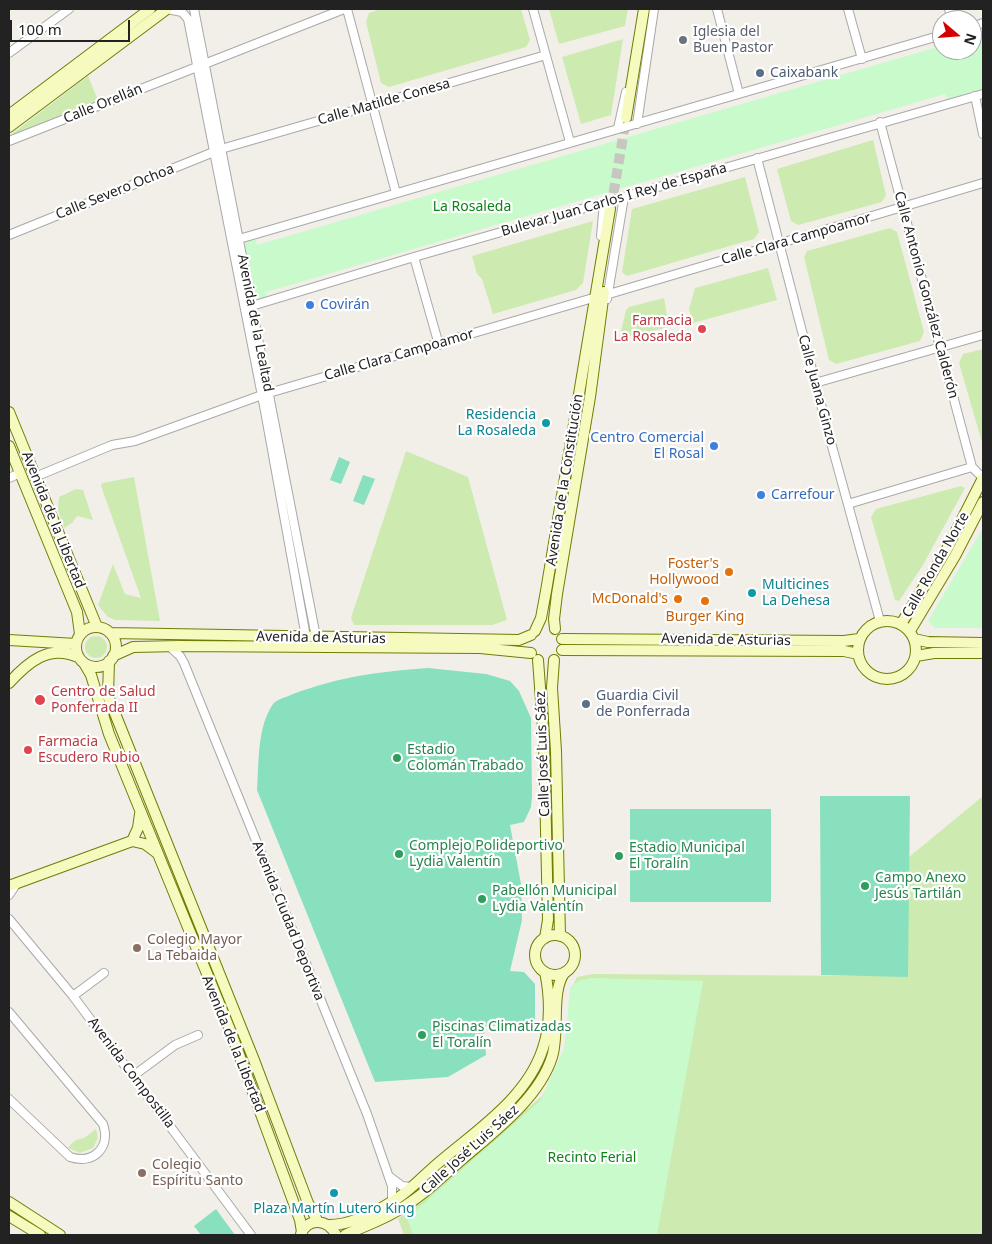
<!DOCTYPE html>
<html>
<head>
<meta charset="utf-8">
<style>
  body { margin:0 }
  #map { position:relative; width:992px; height:1244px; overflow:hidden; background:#f2efe9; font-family:"Noto Sans",sans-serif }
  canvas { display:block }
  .frame { position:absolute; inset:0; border:10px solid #222; pointer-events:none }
  .north { position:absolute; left:932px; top:10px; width:50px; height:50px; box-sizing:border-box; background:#fff; border:1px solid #a7a7a7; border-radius:50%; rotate:108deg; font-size:14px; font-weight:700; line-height:20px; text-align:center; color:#222 }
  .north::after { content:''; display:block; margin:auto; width:18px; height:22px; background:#d40000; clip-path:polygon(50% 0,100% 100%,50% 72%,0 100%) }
  .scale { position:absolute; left:10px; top:20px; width:120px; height:22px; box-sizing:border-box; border:2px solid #222; border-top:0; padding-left:6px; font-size:15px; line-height:18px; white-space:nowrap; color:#222; -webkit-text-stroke:4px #fff; paint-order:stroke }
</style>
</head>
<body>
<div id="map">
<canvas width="992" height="1244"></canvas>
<div class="frame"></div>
<div class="north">N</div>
<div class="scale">100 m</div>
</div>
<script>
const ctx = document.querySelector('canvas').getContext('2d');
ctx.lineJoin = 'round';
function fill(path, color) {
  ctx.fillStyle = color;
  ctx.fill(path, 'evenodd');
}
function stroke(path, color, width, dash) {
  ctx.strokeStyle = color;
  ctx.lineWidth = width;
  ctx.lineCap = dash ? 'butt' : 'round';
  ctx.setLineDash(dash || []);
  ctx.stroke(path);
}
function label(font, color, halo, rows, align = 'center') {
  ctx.font = font + ' "Noto Sans",sans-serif';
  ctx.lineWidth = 4.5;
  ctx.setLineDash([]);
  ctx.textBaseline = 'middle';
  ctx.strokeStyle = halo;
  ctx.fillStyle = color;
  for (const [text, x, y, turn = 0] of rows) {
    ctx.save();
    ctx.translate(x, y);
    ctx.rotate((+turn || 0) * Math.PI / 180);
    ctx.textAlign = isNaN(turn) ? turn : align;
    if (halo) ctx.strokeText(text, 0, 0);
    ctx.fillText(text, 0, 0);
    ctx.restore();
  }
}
const grass = new Path2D(`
  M381 9H521L530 40 526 47 389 87 381 83 366 22 369 13Z
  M549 9H628L625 26 559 44Z
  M623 39 611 115 581 124 562 57Z
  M88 76 98 100 13 135V133Z
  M873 140 886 195 882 202 798 225 791 221 777 169Z
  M745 177 759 232 754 239 627 276 622 272 632 209Z
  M593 221 583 283 576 290 493 314 482 279 477 274 472 256Z
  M890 228 897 232 924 332 920 341 836 364 829 360 804 257 807 251Z
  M768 268 777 300 693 323 689 309 695 288Z
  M664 298 669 327 619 339 626 310 629 307Z
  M983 349V446L959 363 963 354Z
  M406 451 468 477 507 620 492 625H354L351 618Z
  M134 477 160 621 115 620 108 617 98 605 113 564 125 594 141 598 101 486 102 483Z
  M961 486 965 488 923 565 899 601 895 600 871 517 876 509Z
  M76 489 83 490 93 520 77 516 72 523 64 528 58 510 59 497Z
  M85 647a11 11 0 1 1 22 0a11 11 0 1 1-22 0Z
  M983 796V1235H404L398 1219 542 1096 563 1058 572 987 577 977 593 974 874 976 875 885Z
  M96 1129 98 1138 93 1148 80 1153 68 1148C73 1141 77 1139 84 1138Z`);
const park = new Path2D(`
  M983 30V89L947 99 945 94 266 292 267 297 260 299 253 297 242 247 246 242 256 239 257 245 934 48 933 43 942 40V50H972V31Z
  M983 528V628H935L928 621Z
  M590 978 703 981 657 1235H413L407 1218 540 1101 565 1046 570 987 578 981Z`);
const pitch = new Path2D(`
  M339 457 350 462 341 484 330 480Z
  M363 475 375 479 364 505 353 501Z
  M428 668 486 674 510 681 519 691 531 718 532 796 531 807 524 822 510 825 521 884 522 920 510 971 524 972 535 984V1021L484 1027 486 1055 448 1077 375 1082 257 790C259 763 257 727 273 704 277 699 287 697 293 694 342 676 377 672 428 668Z
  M820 796H910L908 977 821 975Z
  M771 809V902H630V809Z
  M216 1209 235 1235H201L194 1226Z`);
const secondaryTunnel = new Path2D(`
  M611 208 626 119`);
const street = new Path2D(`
  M167 9 182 12 188 19 265 411 306 637
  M194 9 316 637
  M347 9 396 193
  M533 9 570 142
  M717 9 739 94
  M848 9 862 59
  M949 9 952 20
  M972 27 983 23
  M9 53 69 9
  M975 96 983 134
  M880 122 972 467
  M637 124 654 9
  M618 128 626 92
  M9 141 344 9
  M757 158 830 439 880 621
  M9 235 221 149 546 55
  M601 236 604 203
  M232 241 942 35
  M414 257 439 345
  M609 294 983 183
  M607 299 624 197
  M245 308 414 257 983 94
  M815 383 983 335
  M972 467 983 478
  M35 477 112 445 135 441 262 395 593 298
  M9 478 20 473
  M848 504 972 467
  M169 646 180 656 184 663 367 1114 392 1186V1202
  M9 895 17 883
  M9 919 73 996 251 1235
  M73 996 104 973
  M9 1012 103 1124C111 1147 94 1165 70 1157L9 1099
  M133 1076 175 1045 198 1035
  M390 1177 402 1186 411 1187`);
const secondary = new Path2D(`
  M9 115 150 9
  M626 118 644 9
  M9 127 167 9
  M9 412 97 627
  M9 446 77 612 80 634
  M858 650a29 29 0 1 1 58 0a29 29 0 1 1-58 0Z
  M901 624 946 551 983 478
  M76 647a20 20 0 1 1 40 0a20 20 0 1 1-40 0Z
  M555 629 554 619 557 594 590 397 604 292
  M535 631 541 618 546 591 610 209
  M910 631 955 556 983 502
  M110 633 519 640 531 635
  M562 639 844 641 859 639
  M914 639 928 642 983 643
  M9 640 76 644
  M562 650 844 651 858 654
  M113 656 133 647 179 646 480 648 531 653
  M916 656 934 653H983
  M538 660 544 741 548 920 545 938
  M554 660 552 688 556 751 560 936
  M109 661 108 696 254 1060 308 1203 318 1222
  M84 663 91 675 109 734 230 1030 300 1220 302 1232
  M9 683C28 662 49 644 78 657
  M132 841 138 828 140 814
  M9 886 132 841 145 844 157 853
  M535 955a20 20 0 1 1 40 0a20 20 0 1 1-40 0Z
  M9 1202 60 1235
  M9 1216 40 1235
  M329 1225C351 1225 374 1213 393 1201 409 1192 422 1177 436 1165 474 1132 527 1099 543 1048 551 1025 550 995 545 972
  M301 1234C308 1217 328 1219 336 1235
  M345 1235C364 1226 383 1220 400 1209 422 1196 441 1178 460 1161 491 1134 539 1099 552 1057 560 1032 550 991 565 972`);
const markers = [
  [683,40,5,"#6b7280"],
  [760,73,5,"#5c6f8a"],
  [310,305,5,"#3f7fe0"],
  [702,329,5,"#e0444e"],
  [546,423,5,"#0f9aa8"],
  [714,446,5,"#3f7fe0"],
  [761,495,5,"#3f7fe0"],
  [729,572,5,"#e8710a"],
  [752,593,5,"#0f9aa8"],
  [678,599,5,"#e8710a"],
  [705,601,5,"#e8710a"],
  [40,700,6,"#e0444e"],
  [586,704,5,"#5c6f8a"],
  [28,750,5,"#e0444e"],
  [397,758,5,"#2e9e5b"],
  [399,854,5,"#2e9e5b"],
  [619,856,5,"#2e9e5b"],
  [865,886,5,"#2e9e5b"],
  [482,899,5,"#2e9e5b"],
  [137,948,5,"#8d6e63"],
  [422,1035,5,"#2e9e5b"],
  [142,1173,5,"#8d6e63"],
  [334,1193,5,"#0f9aa8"]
];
const worshipNames = [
  ["Iglesia del",693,32],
  ["Buen Pastor",693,48]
];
const serviceNames = [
  ["Caixabank",770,73],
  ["Guardia Civil",596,696],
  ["de Ponferrada",596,712]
];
const streetNames = [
  ["Calle Matilde Conesa",384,102,-16],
  ["Calle Orellán",103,104,-22],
  ["Calle Severo Ochoa",115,192,-22],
  ["Bulevar Juan Carlos I Rey de España",614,200,-16],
  ["Calle Clara Campoamor",796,239,-16],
  ["Calle Antonio González Calderón",926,295,75],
  ["Avenida de la Lealtad",255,323,79],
  ["Calle Clara Campoamor",399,355,-16],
  ["Calle Juana Ginzo",817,390,75],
  ["Avenida de la Constitución",565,480,-81],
  ["Avenida de la Libertad",53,520,68],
  ["Calle Ronda Norte",936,565,-60],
  ["Avenida de Asturias",321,638,1],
  ["Avenida de Asturias",726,640,1],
  ["Calle José Luis Sáez",543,754,-92],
  ["Avenida Ciudad Deportiva",288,921,68],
  ["Avenida de la Libertad",233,1044,68],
  ["Avenida Compostilla",131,1073,53],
  ["Calle José Luis Sáez",470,1150,-42]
];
const parkNames = [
  ["La Rosaleda",472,207],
  ["Recinto Ferial",592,1158]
];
const shopNames = [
  ["Covirán",320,305],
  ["Centro Comercial",704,438,"right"],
  ["El Rosal",704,454,"right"],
  ["Carrefour",771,495]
];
const healthNames = [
  ["Farmacia",692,321,"right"],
  ["La Rosaleda",692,337,"right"],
  ["Centro de Salud",51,692],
  ["Ponferrada II",51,708],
  ["Farmacia",38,742],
  ["Escudero Rubio",38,758]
];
const cultureNames = [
  ["Residencia",536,415],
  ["La Rosaleda",536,431],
  ["Multicines",762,585,"left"],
  ["La Dehesa",762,601,"left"],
  ["Plaza Martín Lutero King",334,1209,"center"]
];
const foodNames = [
  ["Foster's",719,564],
  ["Hollywood",719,580],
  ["McDonald's",668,599],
  ["Burger King",705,617,"center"]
];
const leisureNames = [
  ["Estadio",407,750],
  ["Colomán Trabado",407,766],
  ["Complejo Polideportivo",409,846],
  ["Lydia Valentín",409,862],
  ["Estadio Municipal",629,848],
  ["El Toralín",629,864],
  ["Campo Anexo",875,878],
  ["Jesús Tartilán",875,894],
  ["Pabellón Municipal",492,891],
  ["Lydia Valentín",492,907],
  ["Piscinas Climatizadas",432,1027],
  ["El Toralín",432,1043]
];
const educationNames = [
  ["Colegio Mayor",147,940],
  ["La Tebaida",147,956],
  ["Colegio",152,1165],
  ["Espíritu Santo",152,1181]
];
fill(grass, '#cdebb0');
fill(park, '#c8facc');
fill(pitch, '#88e0be');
stroke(secondaryTunnel, '#c8c6c1', 10, [10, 5]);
stroke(street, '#a9a9a9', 10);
stroke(secondary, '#707d05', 12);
stroke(street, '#fff', 8);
stroke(secondary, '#f7fabf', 10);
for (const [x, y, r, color] of markers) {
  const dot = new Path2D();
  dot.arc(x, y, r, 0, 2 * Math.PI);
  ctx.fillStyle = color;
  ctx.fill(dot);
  stroke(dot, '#fff', 2);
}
label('14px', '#5b616d', '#fff', worshipNames, 'left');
label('14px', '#4e5e75', '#fff', serviceNames, 'left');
label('14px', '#222', '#fff', streetNames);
label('14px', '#0c8416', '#fff', parkNames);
label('14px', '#366cbe', '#fff', shopNames, 'left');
label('14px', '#be3a42', '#fff', healthNames, 'left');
label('14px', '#0d838f', '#fff', cultureNames, 'right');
label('14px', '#c56008', '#fff', foodNames, 'right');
label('14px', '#27864d', '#fff', leisureNames, 'left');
label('14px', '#785e54', '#fff', educationNames, 'left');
</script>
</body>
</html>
